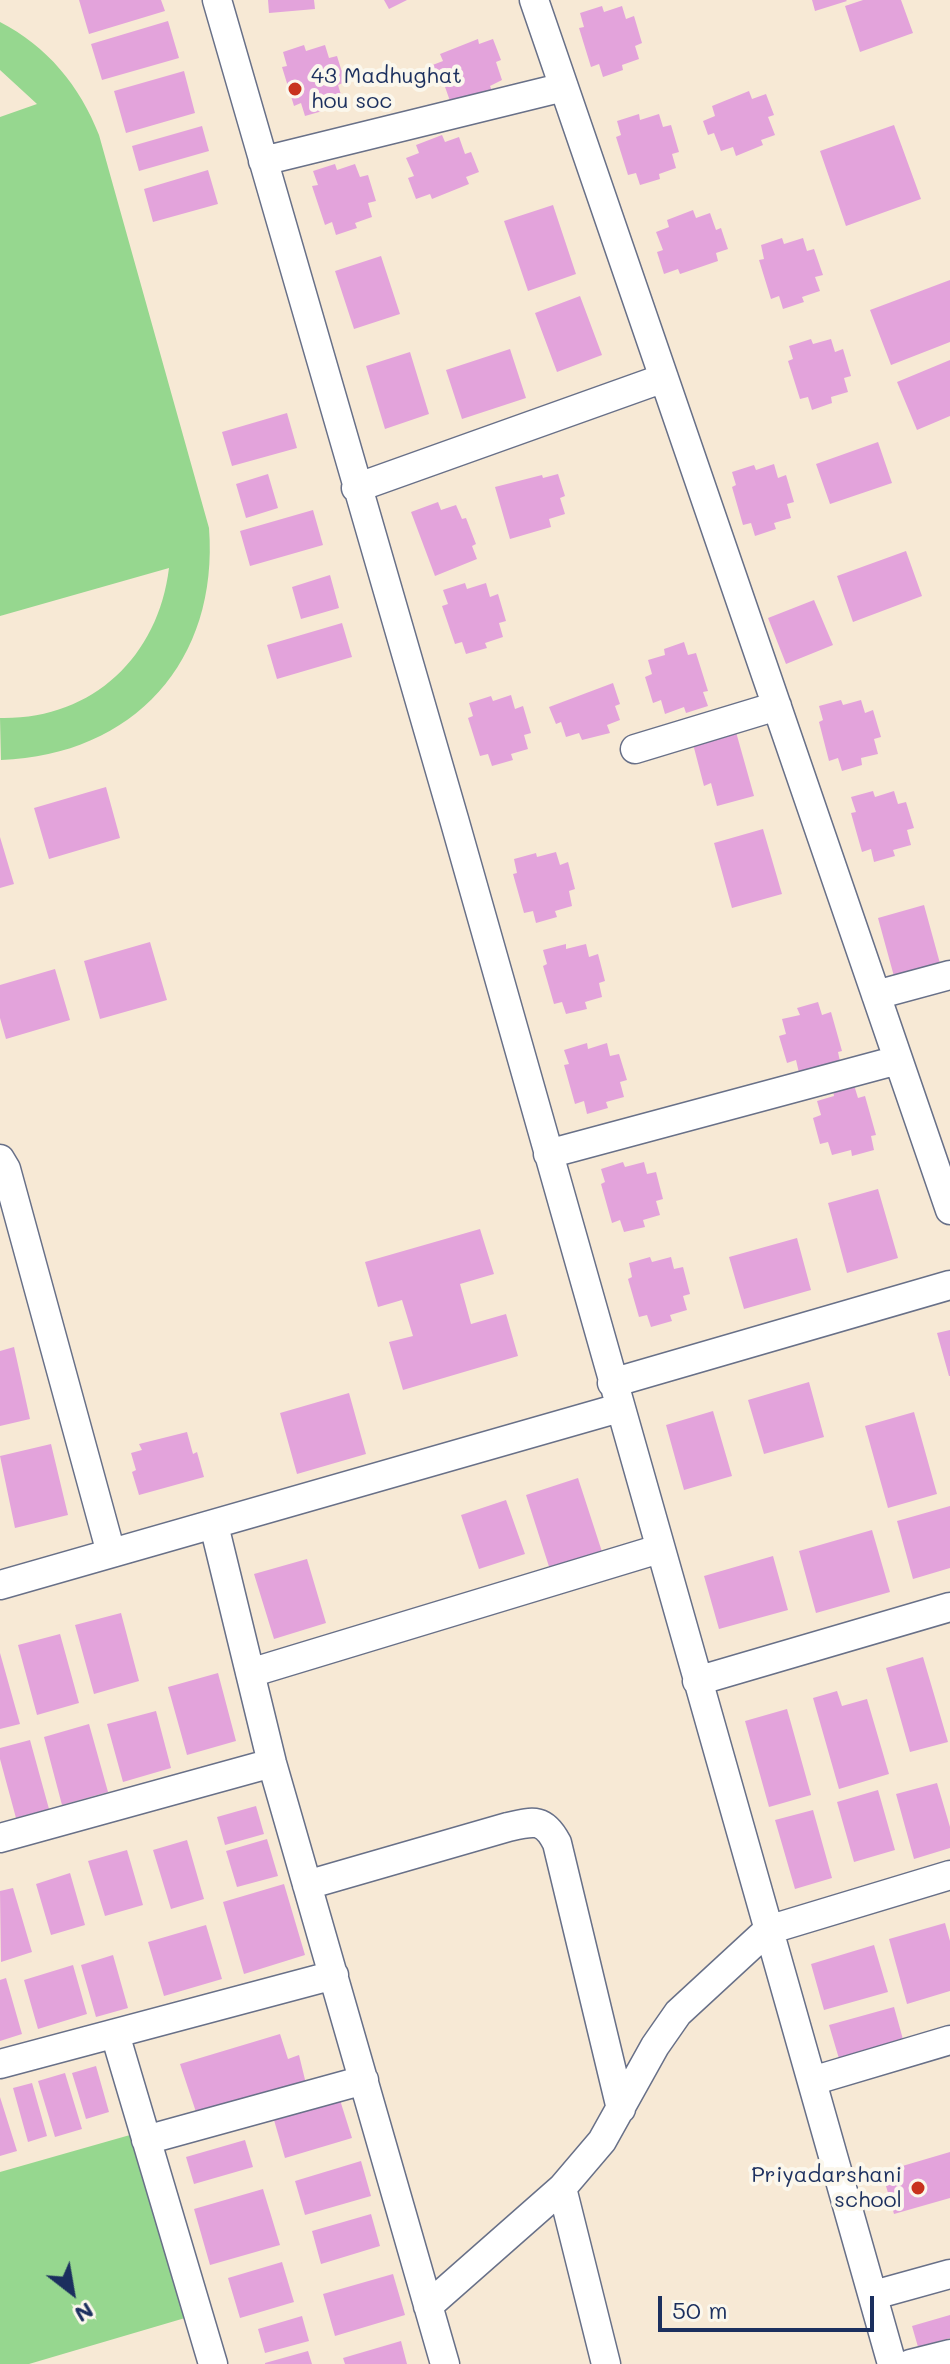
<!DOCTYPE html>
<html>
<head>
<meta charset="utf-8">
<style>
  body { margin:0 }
  #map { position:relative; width:950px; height:2364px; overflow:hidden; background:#f7e9d5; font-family:Mali,sans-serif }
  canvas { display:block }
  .north { position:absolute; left:32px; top:2252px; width:80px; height:80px; -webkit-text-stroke:6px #fbf7ec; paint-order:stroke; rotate:149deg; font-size:22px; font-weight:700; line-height:32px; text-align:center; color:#1b2f5e }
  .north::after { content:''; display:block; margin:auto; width:28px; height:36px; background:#1b2f5e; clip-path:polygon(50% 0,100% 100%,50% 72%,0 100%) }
  .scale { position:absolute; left:658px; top:2296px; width:216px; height:36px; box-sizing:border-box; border:4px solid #1b2f5e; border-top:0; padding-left:10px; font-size:24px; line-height:28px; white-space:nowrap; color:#1b2f5e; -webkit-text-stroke:6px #fbf7ec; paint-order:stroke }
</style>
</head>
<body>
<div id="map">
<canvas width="950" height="2364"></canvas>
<div class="north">N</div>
<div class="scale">50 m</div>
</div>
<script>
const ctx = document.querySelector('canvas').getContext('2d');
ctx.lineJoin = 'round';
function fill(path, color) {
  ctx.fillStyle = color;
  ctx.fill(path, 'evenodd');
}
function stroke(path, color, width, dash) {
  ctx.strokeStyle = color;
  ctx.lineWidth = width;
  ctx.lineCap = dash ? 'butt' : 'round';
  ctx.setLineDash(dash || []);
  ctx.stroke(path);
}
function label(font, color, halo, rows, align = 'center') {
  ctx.font = font + ' Mali,sans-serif';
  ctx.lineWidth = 8;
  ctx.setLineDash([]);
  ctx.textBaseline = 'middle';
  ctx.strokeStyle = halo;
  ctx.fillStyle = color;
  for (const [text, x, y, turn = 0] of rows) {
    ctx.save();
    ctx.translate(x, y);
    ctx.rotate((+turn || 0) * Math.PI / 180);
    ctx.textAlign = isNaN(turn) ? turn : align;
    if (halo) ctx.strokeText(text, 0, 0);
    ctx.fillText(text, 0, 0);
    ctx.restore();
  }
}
const green = new Path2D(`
  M0 22C47 46 80 86 99 135L209 528C219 661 134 755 1 760L0 718C91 720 158 658 169 568L0 616V117L37 104 0 70Z
  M130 2135 185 2318 29 2364H0V2172Z`);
const building = new Path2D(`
  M79 0H161L165 11 89 34Z
  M268 0H314L315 9 269 13Z
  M384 0H407L389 9Z
  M812 0H846L847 1 815 11Z
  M863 0H901L913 33 860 52 845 6Z
  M602 6 604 12 622 6 626 19 634 16 642 43 635 46 639 59 622 65 623 70 603 77 599 64 591 67 579 28 584 27 580 13Z
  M168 21 179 58 102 80 91 44Z
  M478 39 479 44 493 39 501 60 496 62 502 80 490 86 493 93 467 103 464 96 450 101 444 84 438 86 430 66 443 61 440 54Z
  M304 45 306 51 325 45 329 58 337 56 345 82 338 85 342 98 325 104 326 110 305 116 301 103 294 106 282 67 287 66 283 52Z
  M184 71 195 113 126 133 114 91Z
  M749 91 752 99 766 94 774 115 768 117 775 135 761 140 763 145 736 156 733 147 721 151 714 133 708 135 703 121 715 116 712 106Z
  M639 114 640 120 659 114 663 127 671 125 679 152 672 154 676 168 659 174 660 179 640 185 636 173 628 175 616 137 621 135 617 121Z
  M894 125 921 199 846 226 820 151Z
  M202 126 209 151 139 171 132 146Z
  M442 135 445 142 459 137 465 154 471 152 479 172 466 177 469 184 432 199 430 194 416 199 408 178 414 176 406 158 419 153 416 145Z
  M335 164 337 170 355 164 360 177 368 175 376 201 368 203 372 217 355 223 357 228 336 235 332 222 325 225 312 186 318 185 313 171Z
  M208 170 218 204 153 222 144 189Z
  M553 205 576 274 528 291 504 221Z
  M693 210 696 218 710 213 716 230 721 228 728 249 716 253 718 261 680 274 678 269 664 274 657 252 663 250 656 232 669 227 667 220Z
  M782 238 784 244 803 238 807 251 814 249 823 275 815 277 820 291 802 297 804 302 783 309 779 296 771 299 759 260 764 259 761 245Z
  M381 256 400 314 354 329 335 271Z
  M950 280V342L891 365 870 310Z
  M580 296 602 355 557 372 535 313Z
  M811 339 813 344 831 339 835 352 843 349 851 376 844 378 848 392 831 397 832 403 812 410 808 397 800 399 788 361 793 359 789 346Z
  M510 349 526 398 462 419 446 370Z
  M410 352 429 414 385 429 366 366Z
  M950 360V416L917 430 897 382Z
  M287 413 297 448 232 466 222 432Z
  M878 442 892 483 830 504 816 464Z
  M774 464 778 478 786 475 794 502 787 504 791 518 774 523 776 529 755 536 751 523 743 525 732 487 736 485 732 472 754 465 756 470Z
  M268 474 278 508 246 518 236 484Z
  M558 474 565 496 560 498 565 514 549 519 551 527 510 539 495 487 542 475 543 478Z
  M438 502 441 510 456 505 462 519 466 518 476 544 472 546 477 559 435 576 411 512Z
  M313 510 323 545 250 566 240 531Z
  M906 551 922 596 853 622 837 576Z
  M330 575 339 608 301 619 292 587Z
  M465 583 467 589 486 583 490 597 498 594 506 621 499 623 503 637 485 643 487 648 466 654 462 642 455 644 442 606 448 604 443 590Z
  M814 600 833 645 786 664 768 618Z
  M342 623 352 657 277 679 267 645Z
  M684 642 688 655 696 653 708 691 703 692 708 706 686 713 684 707 665 714 661 700 653 703 645 677 652 674 648 660 665 655 664 649Z
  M613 683 620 704 615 706 620 720 607 725 610 733 582 740 579 733 566 737 561 722 556 724 549 707Z
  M511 695 515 709 523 706 531 733 524 735 528 749 511 754 513 760 492 766 488 754 480 756 468 718 473 716 469 703 491 696 493 701Z
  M841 700 843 705 861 700 865 713 873 710 881 737 874 739 878 754 861 758 862 765 842 771 838 758 829 761 819 722 823 720 819 706Z
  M736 732 754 796 717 806 711 783 704 786 693 744Z
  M106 787 120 838 49 859 34 808Z
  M873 791 875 797 894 791 898 804 906 802 914 828 907 830 911 845 893 850 895 856 874 862 871 849 862 852 851 813 856 812 851 797Z
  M763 829 782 894 732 908 714 843Z
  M0 837 14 884 0 888Z
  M556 852 560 865 568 862 575 889 569 891 572 906 555 911 557 917 536 923 533 911 524 913 513 874 517 873 514 859 536 853 537 857Z
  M924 905 941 967 895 980 878 918Z
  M150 942 167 1000 100 1019 84 961Z
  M566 944V949L586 944 589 957 598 954 605 981 599 983 602 997 585 1002 587 1009 566 1014 562 1002 554 1004 543 966 547 964 543 950Z
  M55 969 70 1020 6 1039 0 1018V985Z
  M818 1002 822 1015 831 1012 842 1051 838 1052 841 1066 799 1073 796 1060 787 1063 779 1036 786 1034 782 1019 800 1015 797 1008Z
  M587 1043 588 1049 607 1043 610 1056 619 1054 627 1080 620 1082 624 1097 606 1102 608 1108 587 1114 584 1101 575 1104 564 1065 569 1064 564 1050Z
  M854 1085 858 1098 865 1096 876 1135 871 1136 874 1150 852 1156 851 1150 832 1155 828 1142 820 1144 813 1118 821 1115 817 1101 834 1096 833 1090Z
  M623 1162 625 1167 644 1162 647 1174 656 1172 663 1199 656 1201 660 1215 643 1220 645 1227 624 1232 620 1220 612 1223 601 1184 605 1182 601 1169Z
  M878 1189 898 1258 847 1273 828 1203Z
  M480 1229 494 1274 460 1284 471 1324 506 1314 518 1356 403 1390 389 1342 413 1336 402 1300 378 1307 365 1262Z
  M797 1238 811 1290 744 1309 729 1257Z
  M650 1257 652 1262 671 1257 674 1269 683 1267 690 1294 683 1296 687 1310 670 1315 672 1321 651 1327 647 1315 639 1317 628 1279 632 1277 629 1263Z
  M950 1330V1376H949L937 1333Z
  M14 1347 30 1419 0 1426V1351Z
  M809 1382 824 1437 764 1454 748 1400Z
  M349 1393 366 1454 297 1474 280 1413Z
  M713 1411 732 1476 684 1490 666 1425Z
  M914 1412 937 1494 888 1508 865 1426Z
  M187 1432 193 1454 197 1452 204 1477 139 1495 132 1472 136 1470 131 1453 142 1450 139 1444Z
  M51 1444 68 1515 15 1528 0 1456Z
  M578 1478 605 1561 553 1579 526 1495Z
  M506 1500 525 1554 479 1569 461 1515Z
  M950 1506V1568L913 1579 897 1521Z
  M872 1530 890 1592 816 1613 799 1551Z
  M773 1556 788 1610 719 1629 704 1576Z
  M307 1559 326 1623 274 1639 254 1574Z
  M121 1613 139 1681 94 1694 75 1625Z
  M60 1634 79 1703 37 1715 18 1645Z
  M0 1653 20 1724 0 1729Z
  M923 1657 948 1742 910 1752 886 1668Z
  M218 1673 236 1741 187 1755 168 1687Z
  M837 1691 842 1706 867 1699 889 1774 839 1789 813 1698Z
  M787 1709 811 1795 769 1807 745 1721Z
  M156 1711 171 1768 123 1782 107 1724Z
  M89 1724 108 1792 62 1805 44 1737Z
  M30 1740 49 1809 16 1818 0 1759V1748Z
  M937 1783 950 1827V1848L914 1859 896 1794Z
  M878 1790 895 1850 854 1862 837 1802Z
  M256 1806 264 1834 225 1845 217 1817Z
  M813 1810 832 1878 795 1889 775 1820Z
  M267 1839 278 1876 237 1887 226 1851Z
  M187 1840 204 1899 171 1909 153 1850Z
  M127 1850 143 1905 105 1916 88 1861Z
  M70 1873 85 1925 51 1935 36 1884Z
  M284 1884 305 1955 244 1974 223 1902Z
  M13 1888 32 1952 1 1962 0 1891Z
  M945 1923 950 1941V1991L907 2004 889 1939Z
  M206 1925 222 1979 164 1996 148 1942Z
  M874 1945 888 1992 824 2010 811 1964Z
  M113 1955 128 2008 96 2017 81 1965Z
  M73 1965 87 2014 38 2029 24 1980Z
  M6 1978 22 2034 0 2041V1980Z
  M894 2007 904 2043 840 2062 829 2025Z
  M280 2034 288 2059 299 2055 307 2088 199 2121 180 2064Z
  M96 2066 109 2112 86 2119 72 2073Z
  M65 2073 82 2129 55 2137 38 2081Z
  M32 2083 47 2136 28 2142 13 2088Z
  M0 2097 17 2151 0 2156Z
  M340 2100 352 2138 285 2158 274 2120Z
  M245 2140 253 2167 194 2184 186 2157Z
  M950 2152V2198L894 2214 882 2172Z
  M361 2161 371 2196 305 2215 295 2181Z
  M263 2189 280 2245 210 2265 194 2209Z
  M371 2214 380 2246 321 2264 312 2231Z
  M282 2262 294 2302 240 2318 228 2278Z
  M393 2274 405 2315 335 2336 323 2294Z
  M950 2315V2338L918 2347 912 2326Z
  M302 2316 309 2341 265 2353 258 2329Z
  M401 2341 407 2364H345L343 2358Z
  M308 2351 312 2364H265V2363Z`);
const minor = new Path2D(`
  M217 0 454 819 892 2364
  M534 0 950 1210
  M263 161 564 87
  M356 488 664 378
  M635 749 777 706
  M876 995 950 975
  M548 1154 898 1060
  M0 1159 6 1169 111 1553
  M612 1383 950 1285
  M214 1525 272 1763 445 2364
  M0 1585 619 1408
  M250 1673 659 1549
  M697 1681 950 1607
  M0 1838 272 1763
  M307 1885 508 1827C534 1821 544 1818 557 1843L621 2109
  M115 2034 213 2364
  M0 2064 334 1975
  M812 2081 950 2040
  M146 2140 364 2080
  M562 2188 606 2364
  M874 2295 950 2274
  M428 2306 562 2188 602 2141 655 2046 678 2013 768 1930 950 1875
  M910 2364 950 2354`);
const markers = [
  [295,89,8,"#c8321e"],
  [918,2188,8,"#c8321e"]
];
const poiNames = [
  ["43 Madhughat",311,76],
  ["hou soc",311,101],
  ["Priyadarshani",902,2175,"right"],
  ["school",902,2200,"right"]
];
fill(green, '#96d78f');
fill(building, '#e3a3db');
stroke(minor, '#687088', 31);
stroke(minor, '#fff', 28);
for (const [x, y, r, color] of markers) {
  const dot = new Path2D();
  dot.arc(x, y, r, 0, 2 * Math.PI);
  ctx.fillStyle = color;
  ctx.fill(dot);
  stroke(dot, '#fbf7ec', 3);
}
label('22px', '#1b2f5e', '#fbf7ec', poiNames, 'left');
</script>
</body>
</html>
